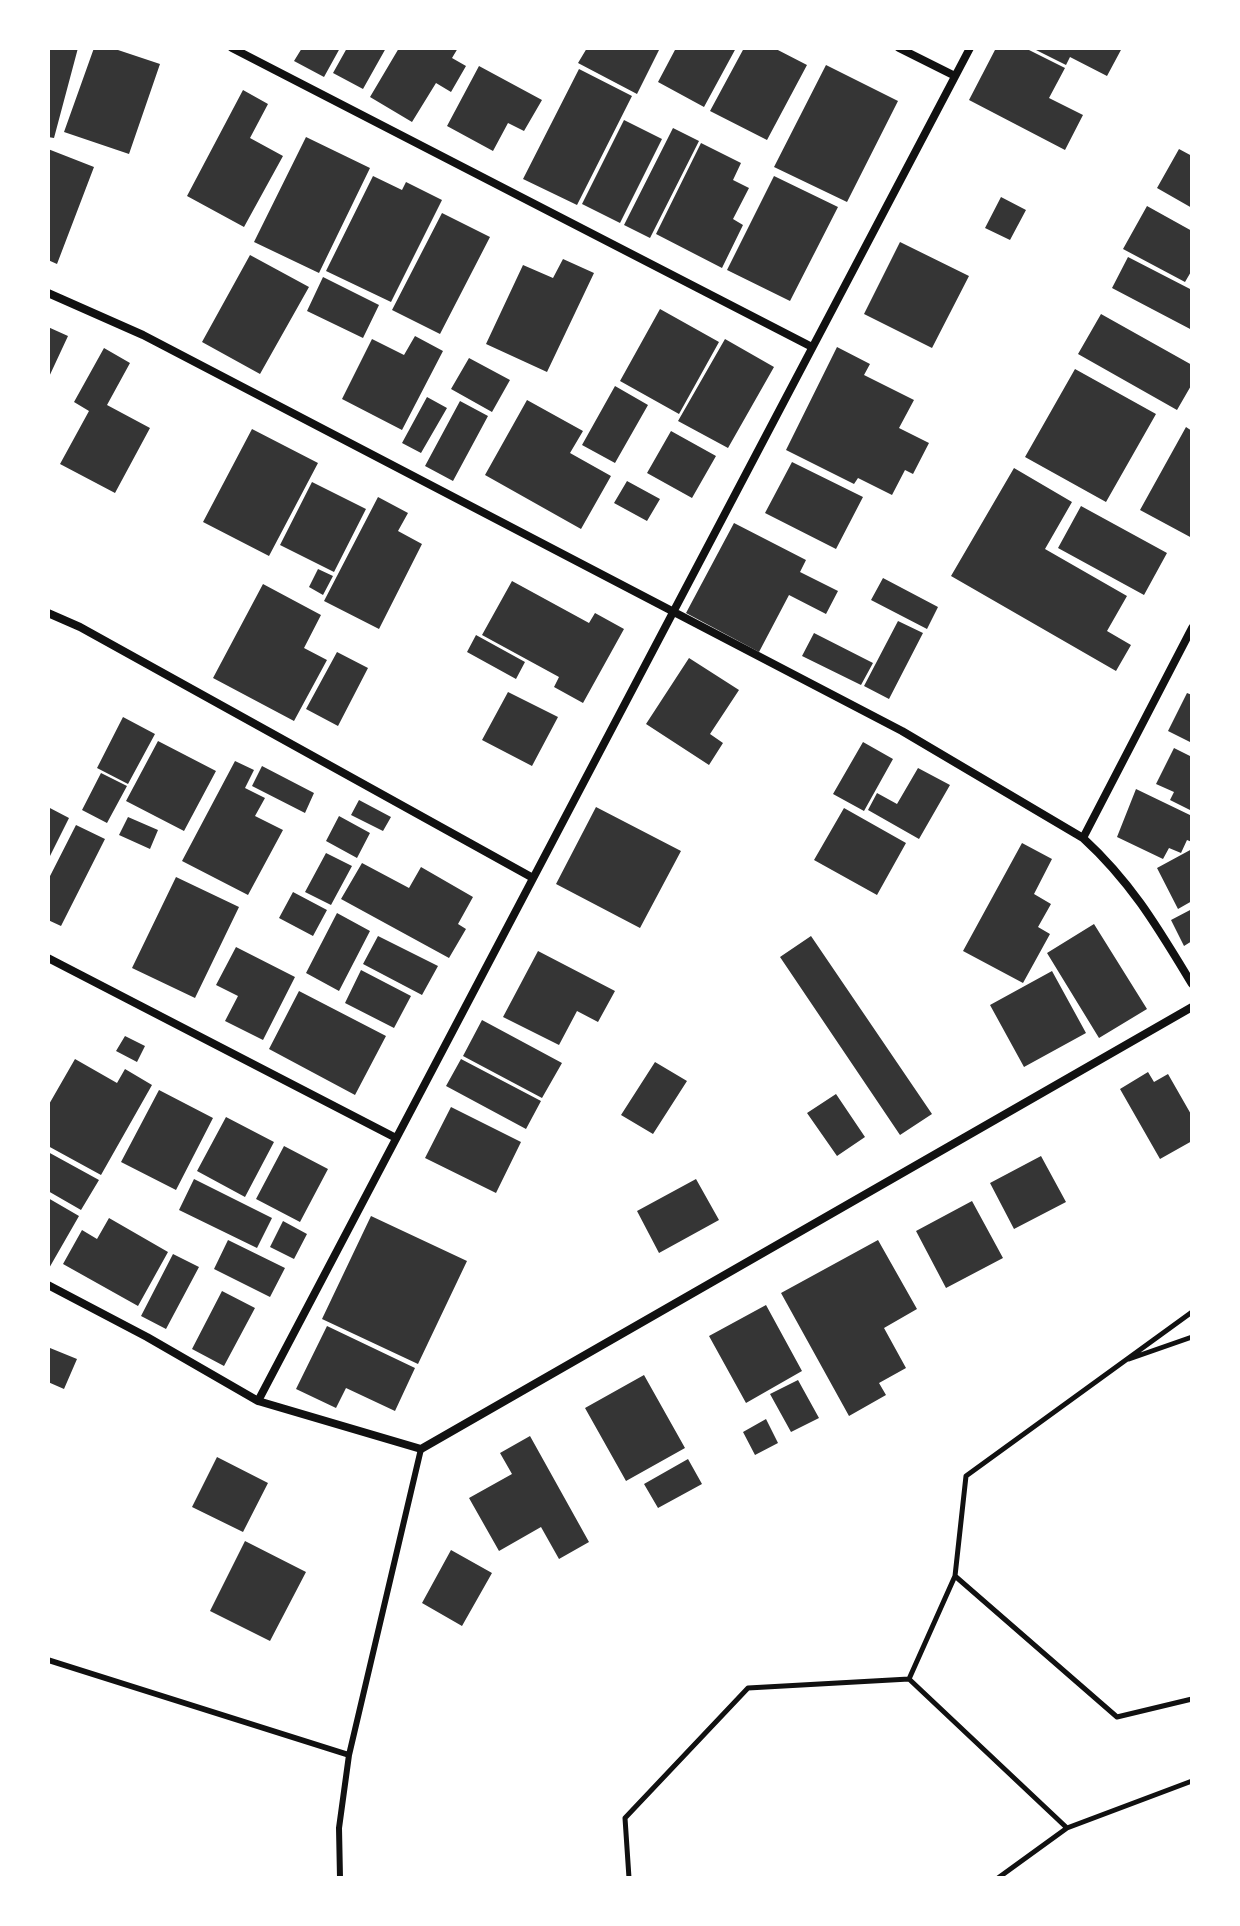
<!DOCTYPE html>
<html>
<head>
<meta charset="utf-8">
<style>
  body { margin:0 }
  #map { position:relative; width:1240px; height:1926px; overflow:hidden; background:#fff; font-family:Montserrat,sans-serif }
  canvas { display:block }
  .frame { position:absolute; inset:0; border:50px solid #fff; pointer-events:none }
</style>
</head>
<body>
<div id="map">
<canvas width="1240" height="1926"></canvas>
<div class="frame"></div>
</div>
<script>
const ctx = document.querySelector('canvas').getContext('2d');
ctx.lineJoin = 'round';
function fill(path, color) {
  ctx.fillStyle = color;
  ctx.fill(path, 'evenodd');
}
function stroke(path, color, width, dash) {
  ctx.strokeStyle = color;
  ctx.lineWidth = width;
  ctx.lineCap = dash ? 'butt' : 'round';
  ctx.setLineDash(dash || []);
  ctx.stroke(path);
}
const building = new Path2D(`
  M48 48H78L54 138 48 137Z
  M94 48H112L160 64 129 154 64 132Z
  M302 48H340L324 77 294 61Z
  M347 48H386L363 89 333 73Z
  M399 48H458L452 58 466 66 451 92 436 83 412 122 370 97Z
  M587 48H660L637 94 578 63Z
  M676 48H736L704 107 658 82Z
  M744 48H774L807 65 767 140 710 111Z
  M996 48H1025L1065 68 1049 98 1083 115 1065 150 969 100Z
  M1032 48H1122L1107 76 1070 57 1066 65Z
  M826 65 898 101 847 202 774 167Z
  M479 66 542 100 524 131 508 123 493 151 447 126Z
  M579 69 632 96 577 205 523 179Z
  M243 90 268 104 250 138 283 156 244 227 187 196Z
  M624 120 662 139 620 223 582 204Z
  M673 128 699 141 650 238 624 225Z
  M306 137 370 168 319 273 254 242Z
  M701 143 741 163 733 180 749 188 733 219 743 225 722 268 656 234Z
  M48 149 94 167 57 264 48 260Z
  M1179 149 1192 156V208L1157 188Z
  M373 176 402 190 406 182 442 200 391 302 326 271Z
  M774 176 838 207 790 301 727 270Z
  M1001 197 1026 210 1010 240 985 228Z
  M1147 206 1192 231V270L1185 282 1123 249Z
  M442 213 490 237 440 334 392 310Z
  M900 242 969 276 932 348 864 314Z
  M250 255 309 287 260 374 202 342Z
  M1128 257 1192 290V330L1112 288Z
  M563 259 594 273 547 372 486 344 523 265 553 278Z
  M323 277 379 305 363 338 307 311Z
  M660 309 719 342 679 414 620 381Z
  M1101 314 1192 365V384L1177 410 1078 354Z
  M48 327 68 336 48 379Z
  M415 336 443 351 402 430 342 399 372 339 404 355Z
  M725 339 774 367 728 448 678 421Z
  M837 347 870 364 864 375 914 400 899 428 929 443 913 474 905 470 892 495 858 478 854 484 786 450Z
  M104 348 130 363 107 405 150 428 115 493 60 464 89 411 74 402Z
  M469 358 510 380 492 412 451 389Z
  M1075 369 1156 414 1106 502 1025 457Z
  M615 386 648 405 615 463 582 445Z
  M427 397 447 408 421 453 402 443Z
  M527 400 583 431 570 453 611 476 581 529 485 475Z
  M460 401 488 416 453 481 425 466Z
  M1186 427 1192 431V538L1140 510Z
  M252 429 318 463 269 556 203 522Z
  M671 431 716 456 692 498 647 473Z
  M792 462 863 497 836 549 765 513Z
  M1014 468 1072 502 1045 549 1127 596 1107 631 1131 645 1116 671 951 576Z
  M627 481 660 499 647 521 614 503Z
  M312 482 366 509 334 572 280 545Z
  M378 497 408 513 398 531 422 544 379 629 324 601Z
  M1081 506 1167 553 1144 595 1058 548Z
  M734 523 806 560 800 572 838 591 826 614 789 595 759 652 686 613Z
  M318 569 333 576 323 595 309 587Z
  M883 578 938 607 927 629 871 600Z
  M512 581 589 623 595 613 624 629 583 703 554 687 559 677 482 635Z
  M263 584 321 615 304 648 327 660 294 721 213 678Z
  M898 621 923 633 889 699 864 686Z
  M814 633 873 663 861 685 802 656Z
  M476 635 525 662 516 679 467 652Z
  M337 652 368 668 338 726 306 709Z
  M689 658 739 690 710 734 723 743 709 765 646 724Z
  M508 692 558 717 532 766 482 740Z
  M1187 693 1192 695V743L1168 731Z
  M123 717 155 734 128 784 97 768Z
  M158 741 216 771 184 831 126 801Z
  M863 742 893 759 864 811 833 794Z
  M1174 748 1192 757V811L1170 800 1174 792 1156 784Z
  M235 761 254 770 245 788 265 798 255 816 283 830 248 895 182 861Z
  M262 766 314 793 305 813 252 786Z
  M918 768 950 785 919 839 868 810 877 793 897 804Z
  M101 773 127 786 107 823 82 810Z
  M1136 789 1192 816V842L1187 840 1181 853 1169 848 1163 859 1117 837Z
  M359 800 391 817 383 831 351 815Z
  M48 807 69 818 48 860Z
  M596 807 681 851 640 928 556 884Z
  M844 808 906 843 877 895 814 860Z
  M339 816 370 833 357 858 326 841Z
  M128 817 158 830 150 849 119 835Z
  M76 825 105 839 61 926 48 920V880Z
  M1022 843 1052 859 1034 894 1051 904 1038 927 1050 934 1023 983 963 951Z
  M1192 849V901L1178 909 1157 868Z
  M326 853 352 866 331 905 305 892Z
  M362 863 409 888 421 867 473 897 458 924 466 929 449 958 341 899Z
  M176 877 239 907 195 998 132 968Z
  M293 892 327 910 313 936 279 918Z
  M1192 909V941L1184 946 1171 920Z
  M337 913 370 931 339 991 306 973Z
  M1094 924 1147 1009 1099 1038 1047 953Z
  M378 936 438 966 422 995 363 964Z
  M811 936 932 1114 900 1135 780 957Z
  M236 947 295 977 263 1040 225 1021 238 996 216 985Z
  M538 951 615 991 598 1022 577 1011 559 1045 503 1017Z
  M361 970 411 996 394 1028 345 1003Z
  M1052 971 1086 1033 1024 1067 990 1005Z
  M299 991 386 1036 355 1095 269 1049Z
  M482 1020 562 1063 542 1098 463 1056Z
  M125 1036 145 1046 137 1062 116 1051Z
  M75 1059 117 1083 125 1069 152 1085 101 1175 48 1146V1106Z
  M461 1059 541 1101 526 1129 446 1086Z
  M655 1062 687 1081 653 1134 621 1115Z
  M1148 1072 1154 1082 1168 1074 1192 1116V1141L1160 1159 1120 1089Z
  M159 1090 213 1118 176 1190 121 1162Z
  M836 1094 865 1137 837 1156 807 1113Z
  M451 1107 521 1142 496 1193 425 1158Z
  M226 1117 274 1142 245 1197 197 1171Z
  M284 1146 328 1169 300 1222 256 1199Z
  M48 1152 99 1180 81 1210 48 1191Z
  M1041 1156 1066 1202 1014 1229 990 1183Z
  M194 1179 272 1218 257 1248 179 1210Z
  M696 1179 719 1220 659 1253 637 1211Z
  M48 1198 79 1216 48 1270Z
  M972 1201 1003 1258 946 1288 916 1231Z
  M371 1216 467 1261 418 1364 322 1319Z
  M109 1218 168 1252 138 1306 63 1264 82 1230 97 1239Z
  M283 1221 307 1234 294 1259 270 1247Z
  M228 1240 285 1268 270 1297 214 1269Z
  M878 1240 917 1309 884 1328 906 1368 879 1383 886 1395 849 1416 781 1293Z
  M173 1254 199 1267 166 1329 141 1316Z
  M222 1291 255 1308 224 1366 192 1349Z
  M766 1305 802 1371 746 1403 709 1336Z
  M327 1326 415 1368 395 1411 346 1388 336 1408 296 1389Z
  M50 1348 77 1359 64 1389 48 1382V1353Z
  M644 1375 685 1448 626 1481 585 1408Z
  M798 1380 819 1418 791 1432 770 1394Z
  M766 1419 778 1443 755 1455 743 1432Z
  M530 1436 589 1542 559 1559 541 1527 499 1551 469 1498 512 1474 500 1453Z
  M217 1457 268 1483 243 1532 192 1507Z
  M688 1459 702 1484 658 1508 644 1484Z
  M245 1541 306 1572 270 1641 210 1611Z
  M451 1550 492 1573 462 1626 422 1603Z`);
const path = new Path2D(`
  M1192 1312 966 1476 955 1576 1117 1717 1192 1699
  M1129 1359 1192 1337
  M909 1679 955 1576
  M629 1878 625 1818 748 1688 909 1679 1067 1828
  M998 1878 1067 1828 1192 1781`);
const service = new Path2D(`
  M48 1660 349 1755
  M340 1878 339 1828 349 1755 421 1449`);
const minor = new Path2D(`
  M232 48 812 347
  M899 48 955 76
  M48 293 143 335 902 731 1083 838C1132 883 1158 928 1192 984
  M48 613 80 627 533 878
  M1083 838 1192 628
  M48 958 396 1138
  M48 1285 147 1337 258 1401 421 1449 1192 1007
  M258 1401 970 48`);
fill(building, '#353535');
stroke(path, '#111', 5);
stroke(service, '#111', 6);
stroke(minor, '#111', 8);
</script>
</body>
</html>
